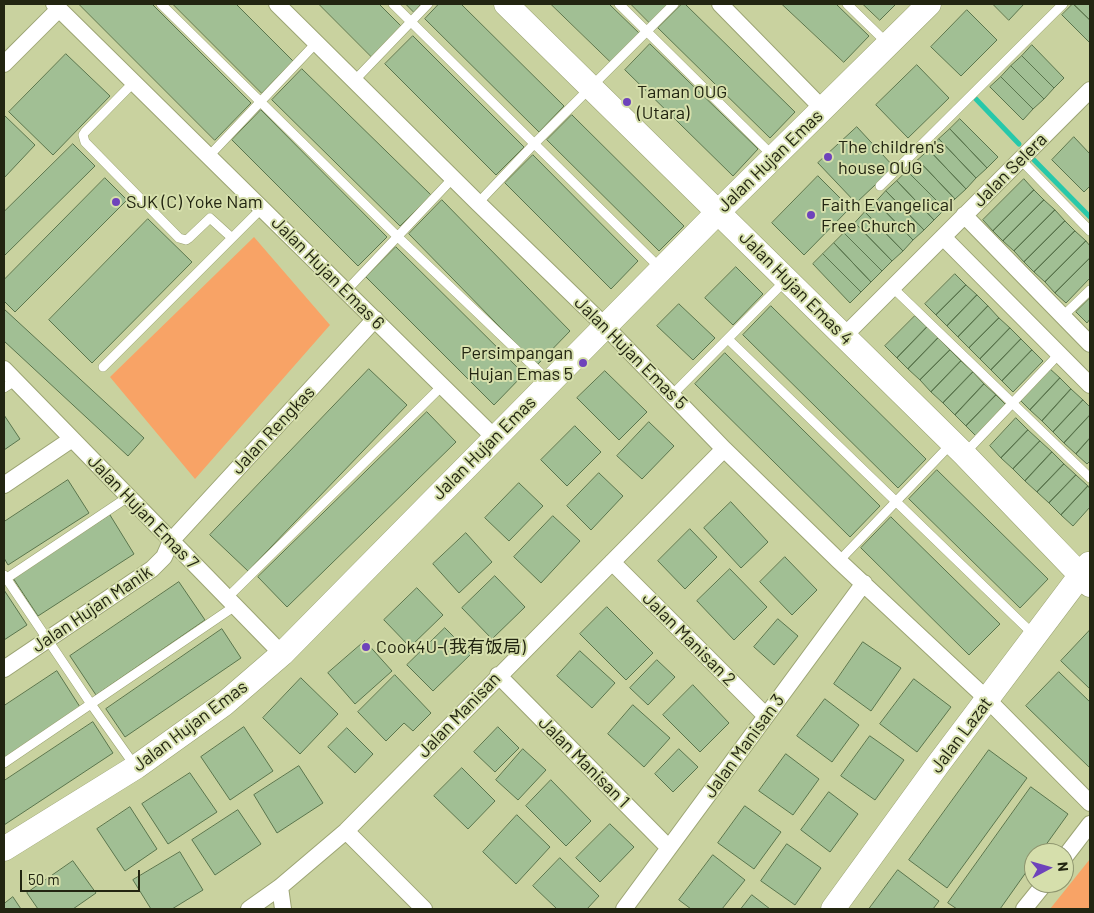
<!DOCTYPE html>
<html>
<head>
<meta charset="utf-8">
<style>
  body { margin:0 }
  #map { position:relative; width:1094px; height:913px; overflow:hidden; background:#c9d29f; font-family:Barlow,sans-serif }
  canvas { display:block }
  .frame { position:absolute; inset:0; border:5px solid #222511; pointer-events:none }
  .north { position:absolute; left:1024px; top:843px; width:50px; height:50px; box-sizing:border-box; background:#d6dfac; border:1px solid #8e956e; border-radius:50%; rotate:84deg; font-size:14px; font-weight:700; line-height:20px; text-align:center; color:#222511 }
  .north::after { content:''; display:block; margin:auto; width:18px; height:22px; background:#6e43bb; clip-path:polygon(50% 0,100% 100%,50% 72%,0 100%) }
  .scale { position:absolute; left:20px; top:870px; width:120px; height:22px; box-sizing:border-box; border:2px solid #222511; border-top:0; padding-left:6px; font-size:15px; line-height:18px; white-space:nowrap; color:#222511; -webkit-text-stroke:4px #d6dfac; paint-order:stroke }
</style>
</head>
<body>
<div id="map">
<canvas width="1094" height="913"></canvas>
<div class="frame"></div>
<div class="north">N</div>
<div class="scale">50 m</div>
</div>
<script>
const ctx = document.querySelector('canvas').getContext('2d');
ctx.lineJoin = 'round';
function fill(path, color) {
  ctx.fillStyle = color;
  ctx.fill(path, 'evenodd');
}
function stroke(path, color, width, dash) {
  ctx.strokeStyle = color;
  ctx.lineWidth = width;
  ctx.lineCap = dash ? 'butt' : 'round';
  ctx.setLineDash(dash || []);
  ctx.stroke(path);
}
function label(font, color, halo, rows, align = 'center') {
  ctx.font = font + ' Barlow,"Noto Sans SC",sans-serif';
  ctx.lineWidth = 4;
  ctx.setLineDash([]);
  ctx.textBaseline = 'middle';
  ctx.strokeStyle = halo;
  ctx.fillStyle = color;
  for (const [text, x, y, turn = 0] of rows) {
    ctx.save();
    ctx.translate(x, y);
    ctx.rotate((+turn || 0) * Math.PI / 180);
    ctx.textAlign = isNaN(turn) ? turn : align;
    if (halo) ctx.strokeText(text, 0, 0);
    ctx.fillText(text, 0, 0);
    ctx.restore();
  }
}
const green = new Path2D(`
  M254 237 330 325 195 479 110 377Z
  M1090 859V909H1050Z`);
const stream = new Path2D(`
  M974 97 1019 144
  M1034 160 1090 217`);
const building = new Path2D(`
  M79 4H152L251 103 215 140Z
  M173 4H236L293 61 262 93Z
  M319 4H379L403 28 374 59Z
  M406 4H421L414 12Z
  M439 4H461L564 106 539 132 425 19Z
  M551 4H609L640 34 612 63Z
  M631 4H669L650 23Z
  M682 4H685L795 112 770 138 658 28Z
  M782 4H836L869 36 844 62Z
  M863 4H896L880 20Z
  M993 4H1024L1009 20Z
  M1073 4 1090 20V43L1062 15Z
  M1074 4H1090V20Z
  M967 10 997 40 961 76 931 47Z
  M413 36 524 147 496 175 385 64Z
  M650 44 758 149 733 176 625 70Z
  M1032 45 1064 78 1054 88 1022 56Z
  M66 54 110 96 53 155 9 112Z
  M1022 56 1054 88 1044 99 1011 66Z
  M917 65 949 98 908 138 876 105Z
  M1011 66 1044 99 1033 109 1001 77Z
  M302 69 431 195 400 226 272 100Z
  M1001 77 1033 109 1023 120 990 87Z
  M261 110 387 237 358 266 232 140Z
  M4 115 35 145 4 178Z
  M572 115 684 226 659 251 547 140Z
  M960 119 998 157 987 168 950 129Z
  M857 127 894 167 856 203 818 163Z
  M950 129 987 168 976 178 939 139Z
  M1074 137 1090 154V186L1084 192 1052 160Z
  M939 139 976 178 966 189 929 150Z
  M73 144 95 166 4 256V212Z
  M929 150 966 189 955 199 918 160Z
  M533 155 638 261 611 289 505 183Z
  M918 160 955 199 945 209 907 171Z
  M907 171 945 209 934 220 897 181Z
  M818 176 850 208 804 255 772 223Z
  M105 178 127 200 15 312 4 301V280Z
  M1024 179 1034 190 993 231 983 220Z
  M897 181 934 220 924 230 886 191Z
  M1034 190 1044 200 1003 241 993 231Z
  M886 191 924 230 913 240 876 202Z
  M442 200 570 331 537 365 409 234Z
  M1044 200 1055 210 1014 251 1003 241Z
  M876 202 913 240 903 251 865 212Z
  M1055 210 1065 221 1024 262 1014 251Z
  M865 212 903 251 892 261 855 223Z
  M148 219 192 262 92 363 49 320Z
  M1065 221 1075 231 1034 272 1024 262Z
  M855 223 892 261 882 271 844 233Z
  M1075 231 1086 241 1045 282 1034 272Z
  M844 233 882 271 871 282 834 243Z
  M1086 241 1090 246V258L1055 293 1045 282Z
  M834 243 871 282 861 292 823 254Z
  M396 247 524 374 494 405 366 277Z
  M823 254 861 292 850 303 813 264Z
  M1090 258V278L1066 303 1055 293Z
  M736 267 763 294 733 325 705 298Z
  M955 274 966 285 936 315 925 304Z
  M966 285 977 295 947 326 936 315Z
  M977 295 988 306 958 337 947 326Z
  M1090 298V319L1087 323 1076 312Z
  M679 304 715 338 693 360 657 326Z
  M771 306 926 459 898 488 743 335Z
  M988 306 999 318 969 348 958 337Z
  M4 309 144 438 128 456 4 341Z
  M915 316 927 327 897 358 885 346Z
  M999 318 1010 328 980 359 969 348Z
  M927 327 938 338 908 369 897 358Z
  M1010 328 1021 339 991 370 980 359Z
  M938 338 950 350 920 380 908 369Z
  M1021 339 1032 350 1002 381 991 370Z
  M950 350 961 361 931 392 920 380Z
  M1032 350 1043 361 1013 392 1002 381Z
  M725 353 880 506 850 537 695 384Z
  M961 361 973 372 943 403 931 392Z
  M1049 368 1060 378 1030 410 1019 399Z
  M369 369 407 405 248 571 210 535Z
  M605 371 647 412 619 440 577 398Z
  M973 372 984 384 955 415 943 403Z
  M1060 378 1071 389 1042 421 1030 410Z
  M984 384 996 395 966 426 955 415Z
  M1071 389 1083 400 1053 432 1042 421Z
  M996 395 1007 406 977 437 966 426Z
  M1083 400 1090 407V415L1064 443 1053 432Z
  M427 412 456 442 287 607 258 577Z
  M4 415 20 439 4 450Z
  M1090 415V438L1076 454 1064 443Z
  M1016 418 1028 430 1001 458 990 446Z
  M649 422 674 446 642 479 617 456Z
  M575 426 601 452 567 486 541 460Z
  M1028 430 1040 441 1013 469 1001 458Z
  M1090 438V461L1087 464 1076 454Z
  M1040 441 1052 452 1025 481 1013 469Z
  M1052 452 1064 464 1037 492 1025 481Z
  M1064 464 1076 475 1049 503 1037 492Z
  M937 470 1048 579 1020 608 909 499Z
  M599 473 623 496 591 530 567 506Z
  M1076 475 1088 486 1061 515 1049 503Z
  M68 480 89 513 8 565 4 558V522Z
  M519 483 543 506 509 541 485 518Z
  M1088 486 1090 489V507L1073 526 1061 515Z
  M731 502 768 542 741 568 704 528Z
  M110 515 134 554 38 616 13 578Z
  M553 516 580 541 541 583 514 557Z
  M891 517 1000 624 969 655 861 548Z
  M690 529 717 557 685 589 658 561Z
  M466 533 492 562 459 593 433 564Z
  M785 557 817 590 792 615 760 582Z
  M730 569 767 607 734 640 697 601Z
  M495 576 525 607 492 639 462 608Z
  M179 582 205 620 96 695 70 656Z
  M417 588 443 615 410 647 384 620Z
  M4 590 27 625 4 640Z
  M607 607 653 653 626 680 580 634Z
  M778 619 798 636 774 665 754 647Z
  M445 628 471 654 433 691 407 665Z
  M222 629 241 658 125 737 106 709Z
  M1090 630V689L1061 661Z
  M365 641 392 671 355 704 328 673Z
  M863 642 901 668 871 711 834 684Z
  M580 651 615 683 592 708 557 676Z
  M657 660 675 677 648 705 630 688Z
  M57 671 80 707 4 758V706Z
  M1059 672 1090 702V768L1026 706Z
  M395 675 431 713 413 731 404 723 386 741 358 712Z
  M301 678 338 714 300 754 263 718Z
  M914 679 951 707 917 752 880 724Z
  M693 685 729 723 700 752 663 715Z
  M825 699 859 725 832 762 797 736Z
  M633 705 670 738 644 767 608 734Z
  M93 722 113 753 4 825V781Z
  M244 727 273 771 230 800 201 757Z
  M498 727 519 748 495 772 474 752Z
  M347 728 373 754 355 773 328 747Z
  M870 736 904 760 875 800 841 776Z
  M523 749 546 770 518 800 496 780Z
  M679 749 698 767 673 792 655 774Z
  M989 750 1027 778 947 888 909 860Z
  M786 754 819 779 793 815 759 791Z
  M299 766 323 803 277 833 254 795Z
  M462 768 495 801 468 829 434 796Z
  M190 773 217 812 168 844 142 804Z
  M551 780 591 821 566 846 526 806Z
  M1031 787 1068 814 1040 853H1034V861L1000 909H957L948 903Z
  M829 792 858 814 830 852 801 830Z
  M745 806 781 832 754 869 718 843Z
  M130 807 157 849 125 871 97 829Z
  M238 810 261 844 215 875 192 840Z
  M517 815 550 847 516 884 483 852Z
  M610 824 634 847 600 882 576 858Z
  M787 844 821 868 795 905 761 881Z
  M180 852 203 890 172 909H151L133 880Z
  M713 855 745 880 722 909H691L679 900Z
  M560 858 599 896 587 909H557L533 886Z
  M73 861 96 893 73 909H38L27 893Z
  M898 870 939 901 933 909H869Z
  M752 895 770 909H741Z
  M13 897 21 909H4V904Z`);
const lane = new Path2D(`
  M161 4 398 237 550 382
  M393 4 661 269
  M619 4 774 157
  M847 4 887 43
  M355 80 428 4
  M209 156 317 42
  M1020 159 1090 231
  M880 186 1063 4
  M478 203 534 144 674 4
  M232 238 262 208
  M892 287 1090 478
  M346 291 453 178
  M1063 316 1090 290
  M728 339 1035 636
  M103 367 232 238 210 218 189 238 186 240 179 238 85 142 83 135 85 132 134 82
  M4 388 15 381
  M672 395 785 281
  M965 453 1059 354
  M839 561 952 443
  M4 575 91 704 135 766
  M4 580 128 497
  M227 598 442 386
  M4 763 235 606`);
const street = new Path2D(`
  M54 4 495 438
  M277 4 478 203 605 326 724 449 839 561 987 699 1090 803
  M720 4 823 109
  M4 64 59 9
  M964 215 1090 344
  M943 237 1090 385
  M844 336 1090 90
  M4 369 282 654
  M4 485 72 439
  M612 562 766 716
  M4 669 152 569 164 557 171 541 375 319
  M498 675 669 848
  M346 831 424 909
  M1064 858 1090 824
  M280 887 283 909
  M249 909 280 887 346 831 724 449
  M624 909 864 583
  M1024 909 1045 883`);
const secondary = new Path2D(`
  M506 4 964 454 1090 585
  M4 849 136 767 224 704 282 654 719 211 929 4
  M833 909 939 763 1089 564`);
const markers = [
  [627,102,5,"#6e43bb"],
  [828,157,5,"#6e43bb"],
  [116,202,5,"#6e43bb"],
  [811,215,5,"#6e43bb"],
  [583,363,5,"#6e43bb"],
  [366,647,5,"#6e43bb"]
];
const poiNames = [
  ["Taman OUG",637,92],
  ["(Utara)",637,113],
  ["The children's",838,147],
  ["house OUG",838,168],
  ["SJK (C) Yoke Nam",126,202],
  ["Faith Evangelical",821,205],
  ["Free Church",821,226],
  ["Persimpangan",573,353,"right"],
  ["Hujan Emas 5",573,374,"right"],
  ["Cook4U-(我有饭局)",376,647]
];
const streetNames = [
  ["Jalan Hujan Emas",770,161,-44],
  ["Jalan Selera",1010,170,-45],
  ["Jalan Hujan Emas 6",328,273,45],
  ["Jalan Hujan Emas 4",796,288,45],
  ["Jalan Hujan Emas 5",631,353,45],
  ["Jalan Rengkas",273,430,-47],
  ["Jalan Hujan Emas",484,448,-45],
  ["Jalan Hujan Emas 7",143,512,46],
  ["Jalan Hujan Manik",92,609,-34],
  ["Jalan Manisan 2",689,639,45],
  ["Jalan Manisan",459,715,-46],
  ["Jalan Hujan Emas",190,726,-37],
  ["Jalan Lazat",961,735,-53],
  ["Jalan Manisan 3",744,746,-54],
  ["Jalan Manisan 1",584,762,45]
];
fill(green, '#f8a366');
stroke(stream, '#27c8aa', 5);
fill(building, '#a1bf94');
stroke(building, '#5a754d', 1);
stroke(lane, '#9ca473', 10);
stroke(street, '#9ca473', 18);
stroke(secondary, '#9ca473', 25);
stroke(lane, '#fff', 9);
stroke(street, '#fff', 16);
stroke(secondary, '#fff', 24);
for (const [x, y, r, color] of markers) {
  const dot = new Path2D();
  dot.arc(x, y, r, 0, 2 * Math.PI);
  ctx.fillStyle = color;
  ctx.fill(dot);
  stroke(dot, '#d6dfac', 2);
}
label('18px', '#222511', '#d6dfac', poiNames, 'left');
label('18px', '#222511', '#d6dfac', streetNames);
</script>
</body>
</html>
